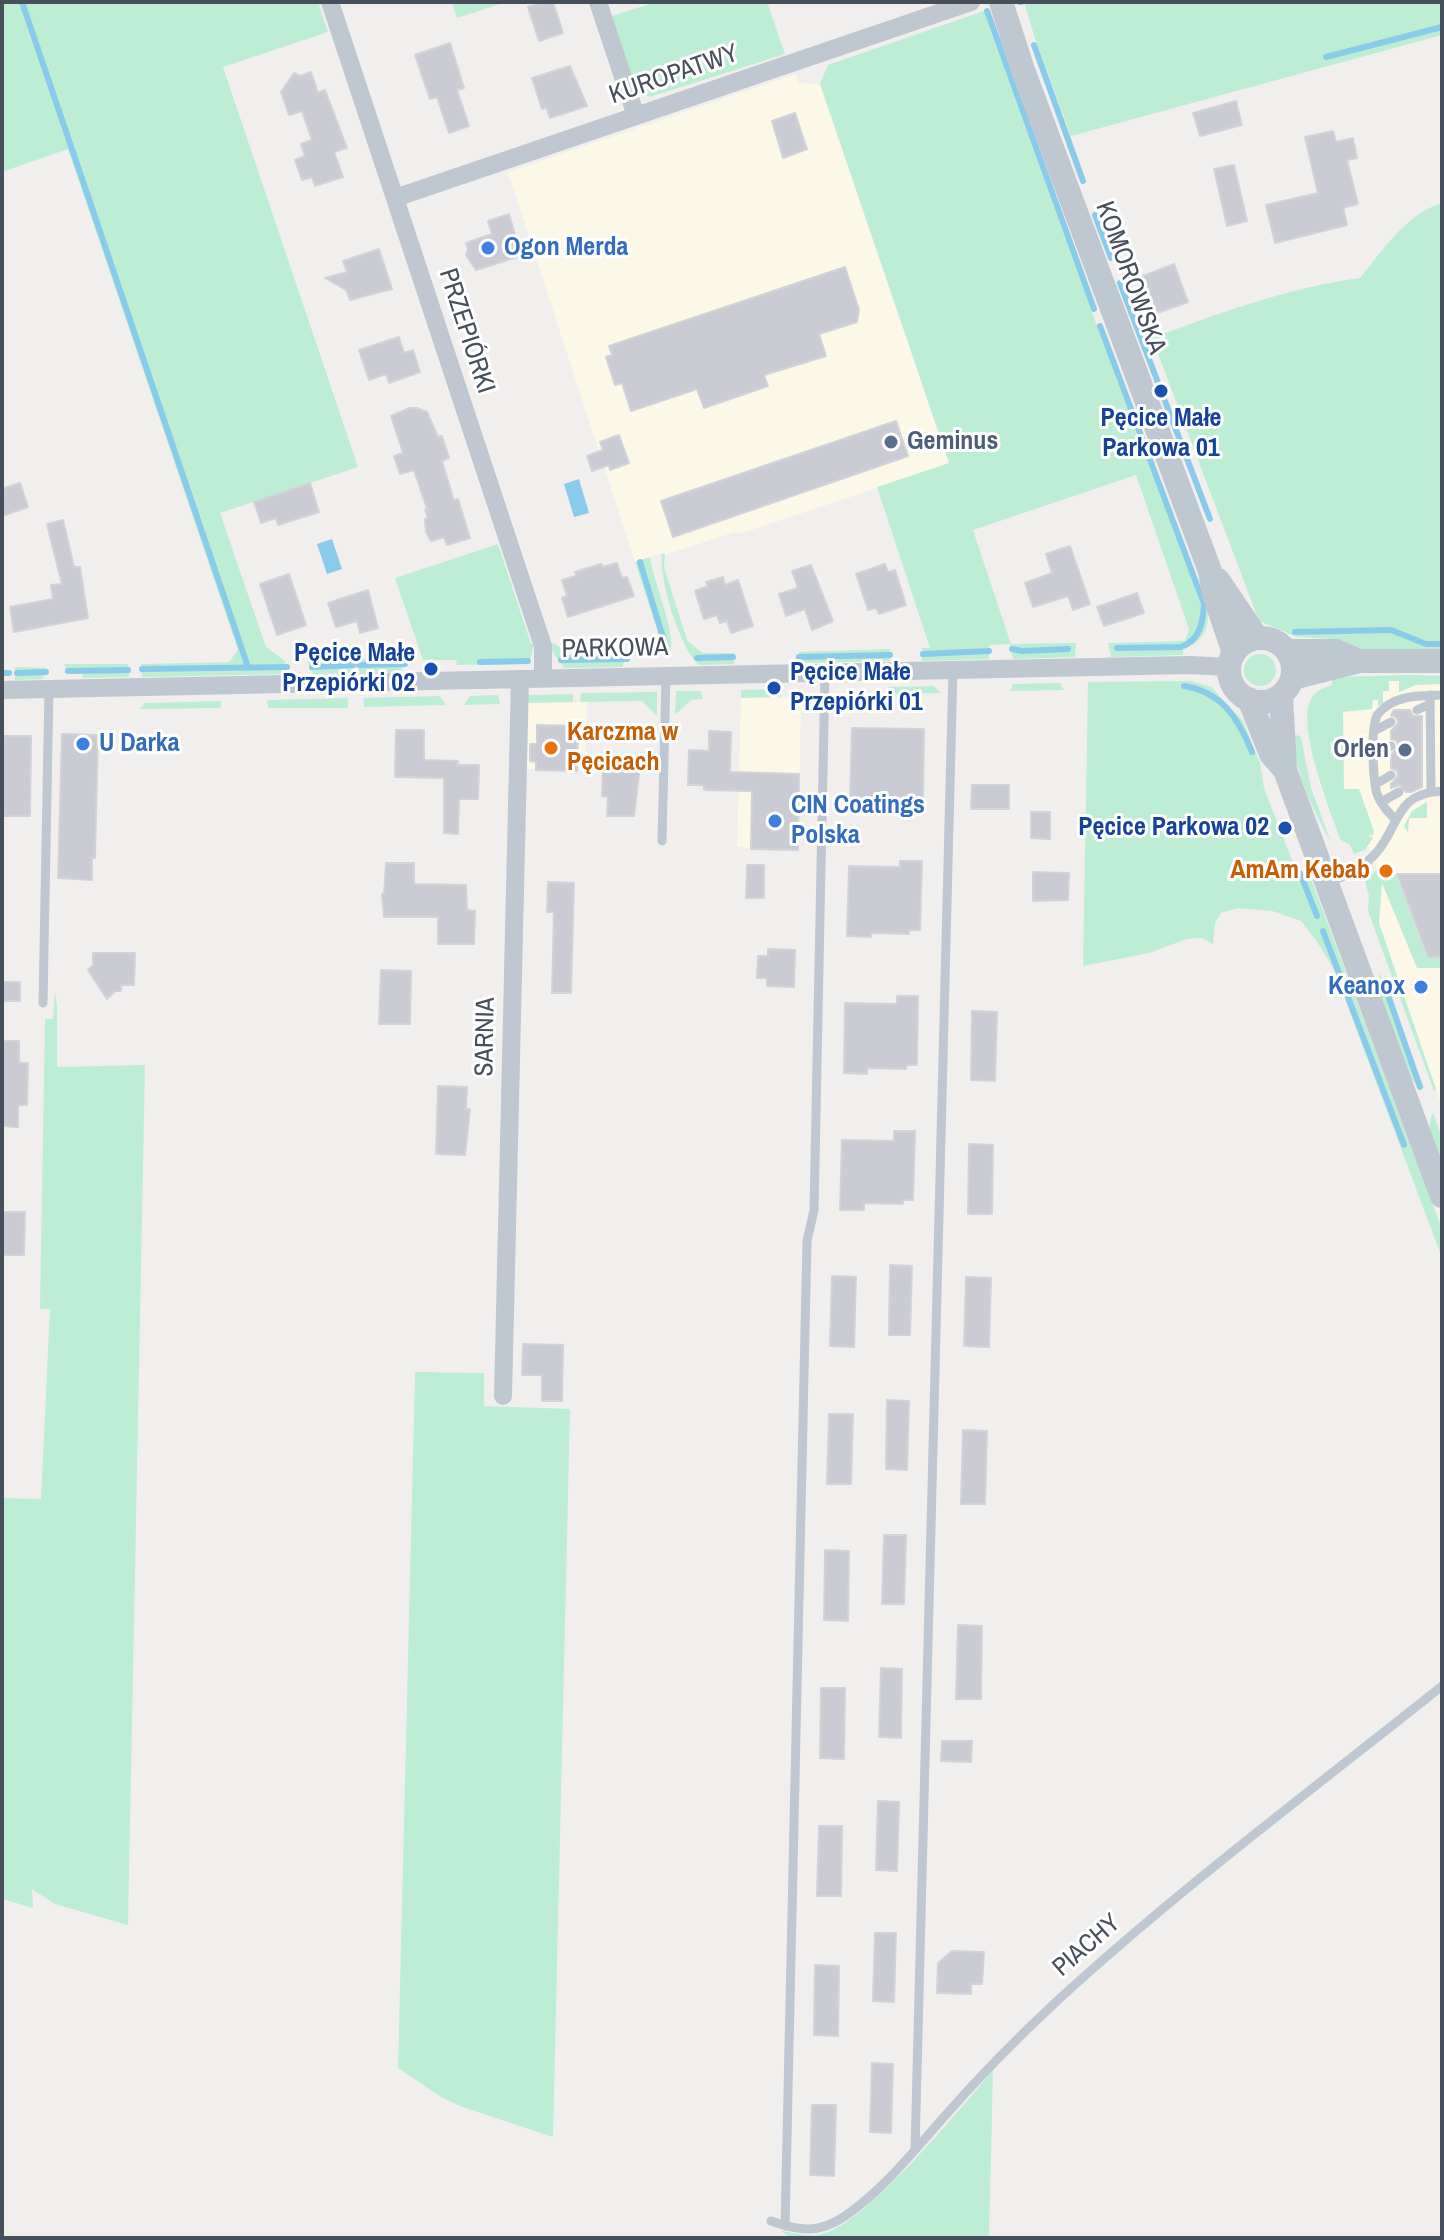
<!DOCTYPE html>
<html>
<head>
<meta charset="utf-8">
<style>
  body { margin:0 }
  #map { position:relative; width:1444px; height:2240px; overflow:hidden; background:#f1eeee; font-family:"Archivo Narrow",sans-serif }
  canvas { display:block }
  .frame { position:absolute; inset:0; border:4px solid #474f5b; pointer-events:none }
</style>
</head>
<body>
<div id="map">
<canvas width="1444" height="2240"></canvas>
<div class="frame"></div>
</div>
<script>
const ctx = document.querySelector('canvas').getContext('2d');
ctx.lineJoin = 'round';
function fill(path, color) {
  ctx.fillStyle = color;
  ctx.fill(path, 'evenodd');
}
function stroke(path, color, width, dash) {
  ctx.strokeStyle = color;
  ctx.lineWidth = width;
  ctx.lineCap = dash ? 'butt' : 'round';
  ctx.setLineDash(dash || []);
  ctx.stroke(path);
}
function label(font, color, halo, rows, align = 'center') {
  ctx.font = font + ' "Archivo Narrow",sans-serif';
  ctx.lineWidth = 6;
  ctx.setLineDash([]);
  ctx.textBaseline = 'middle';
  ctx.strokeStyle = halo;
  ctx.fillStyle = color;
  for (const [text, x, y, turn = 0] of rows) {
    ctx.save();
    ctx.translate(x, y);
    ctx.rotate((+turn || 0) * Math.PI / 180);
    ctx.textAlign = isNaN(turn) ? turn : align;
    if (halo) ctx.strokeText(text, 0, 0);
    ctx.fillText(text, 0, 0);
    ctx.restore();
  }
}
const commercial = new Path2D(`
  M796 74 799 83 820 84 949 464 739 534 735 532 665 555 663 553 635 562 508 172Z
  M1412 675 1442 676V1106L1406 1007 1379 923 1381 880 1369 847 1354 854 1350 845 1341 840 1320 785 1307 715 1312 696 1332 685V677Z
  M801 697 798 850 751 849 737 846 741 698Z
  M587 702 585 769H524L525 703Z`);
const green = new Path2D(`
  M2 2H318L328 32 223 67 358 467 220 513 266 647 285 661 286 674 142 677 141 664 229 662 238 650 68 149 2 172Z
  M452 2H506L457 18Z
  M656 2H767L785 54 650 97 634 91 609 17Z
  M1024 2H1442V35L1071 136 1036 42Z
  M984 11 1097 326 1202 606 1211 604 1214 614H1208C1208 632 1201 643 1183 649V655L1111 657 1108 643 1185 641 1189 629 1136 475 973 530 1011 644 1076 643 1075 657 1013 659 1010 644 989 645V659L922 661V648H930L877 487 949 463 820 84 828 65Z
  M1442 203V651L1387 653 1335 646V639L1297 637 1259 621 1152 338C1220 313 1287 288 1360 278 1383 250 1406 214 1442 203Z
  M498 544 531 644H534L529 664 457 665 456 660H423L395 578Z
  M662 553 665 555 664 567 687 640 702 653H734V664L699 665C680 649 658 577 662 553Z
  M650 557C653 582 677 633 670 653L665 654 635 562Z
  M554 643 574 657 580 653C590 658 598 656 609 652L613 656 627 655 622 667 564 668 548 645Z
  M890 649V661L803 663 799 659V652Z
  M1244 670a16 16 0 1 1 32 0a16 16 0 1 1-32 0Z
  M353 659 354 673 313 674 307 660Z
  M359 659H407L401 672 359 673Z
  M64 664H128L129 677 83 678 82 674H68Z
  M15 667 46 668 43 679 15 680Z
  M1412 675 1442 676V684L1416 685 1399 692V681H1389V691H1383V703L1378 706V700H1373L1372 709 1343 712 1344 789H1359L1374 831 1373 836 1366 834 1373 838 1365 850 1354 854 1350 845 1341 840C1330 813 1296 724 1311 699 1315 690 1324 688 1332 685V677Z
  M1191 681 1211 687 1243 721 1260 763 1264 788 1297 873 1306 870 1313 884 1442 1229V1258L1334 970 1318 943 1301 921 1272 911 1238 908 1221 913 1215 923 1213 944 1201 938 1187 939 1149 953 1083 966 1088 682Z
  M1060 683 1064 690 1010 691 1013 684Z
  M934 686 941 693 889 694V687Z
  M782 689 780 697 741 698V690Z
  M676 691H701L703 699 691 700 675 715Z
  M657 692V716L642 701 580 702 581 693Z
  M573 694V702L525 703 527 695Z
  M498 695 500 704 464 705 470 696Z
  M440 696 446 705 364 707 363 698Z
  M348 698V708H268L267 700Z
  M221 701V708L140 709 145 703Z
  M1297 735 1301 737 1311 788 1331 842C1311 808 1298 775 1290 736Z
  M1427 802V818H1409L1408 833 1404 826 1412 811Z
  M1377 869 1382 880 1396 874 1427 957 1442 958V968H1417L1382 883 1379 923 1436 1089 1434 1091 1368 911 1369 896 1365 882Z
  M1379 971 1424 1088 1417 1086 1410 1077 1382 1004Z
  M55 992 57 1005V1067L145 1065 128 1925 55 1904 32 1889 33 1908 2 1899V1498L41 1499 50 1309H40L45 1019H53Z
  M1433 1113 1442 1138V1164C1436 1148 1424 1128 1433 1113Z
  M415 1372 484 1373V1406L570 1409 553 2137 460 2106 441 2097 398 2068Z
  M993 2070 989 2238H791L781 2231C792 2232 807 2237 818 2235 862 2229 962 2107 993 2070Z`);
const water = new Path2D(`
  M579 479 589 513 574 517 564 484Z
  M332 539 342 569 327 574 317 544Z`);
const stream = new Path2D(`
  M22 2 248 667
  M1020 2H1021
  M987 11 1094 309
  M1034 45 1083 181
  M1326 57 1442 27
  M1095 215 1111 258
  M1120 283 1210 519
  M1100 326 1204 604C1203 623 1200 640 1181 647L1117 648
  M640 562 666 647
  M1295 632 1391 630 1426 644H1442
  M1012 649 1022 651 1068 649
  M923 654 989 651
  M799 657 890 655
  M697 658 733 657
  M561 660 627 659
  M480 662 528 661
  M359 665 405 664
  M312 667 353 665
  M142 669 287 667
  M68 671 128 670
  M2 673H9
  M17 673 46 672
  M1184 686C1222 692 1238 718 1252 752
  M1300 873 1317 916
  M1323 931 1404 1145
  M1388 995 1420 1087`);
const building = new Path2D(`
  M544 2H553L563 33 539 41 528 7Z
  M450 43 464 88 457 90 469 126 449 133 437 97 430 99 415 55Z
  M570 66 587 106 550 118 546 107 542 109 532 78Z
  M311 72 318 93 325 90 347 148 334 152 343 177 315 186 312 177 302 180 295 160 305 156 301 144 312 140 302 111 289 115 281 92 294 73 300 76Z
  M1236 101 1242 125 1200 136 1193 113Z
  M795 113 807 149 783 158 772 121Z
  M1333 131 1336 142 1353 138 1357 158 1347 160 1358 204 1343 208 1347 225 1275 243 1266 205 1318 193 1305 137Z
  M1234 165 1247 221 1227 226 1214 169Z
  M509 214 515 235 510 237 517 257 476 270 466 255 468 249 466 243 492 234 488 221Z
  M379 249 392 289 350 300 346 290 325 278 347 272 343 261Z
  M1174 264 1188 302 1157 313 1143 276Z
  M845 267 859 310 857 322 819 334 826 356 764 375 768 386 704 408 697 389 631 411 622 383 615 385 606 357 612 355 609 346Z
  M399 337 404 353 413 350 420 372 389 383 386 374 369 380 359 350Z
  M410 408H417L427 412 438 437 442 436 449 458 442 461 454 501 458 499 470 538 447 545 444 537 431 541 426 532 425 519 428 518 425 510 427 509 414 470 400 474 394 456 403 453 391 416Z
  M896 421 908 456 673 537 661 501Z
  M619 435 629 463 610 470 609 465 592 471 587 456 603 450 600 442Z
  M20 483 28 507 2 516V489Z
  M310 483 319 512 278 525 276 518 261 523 254 502Z
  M63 520 74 567H80L88 618 14 632 10 607 53 599 51 585 62 584 47 524Z
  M1070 546 1090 604 1073 610 1068 596 1033 607 1025 583 1052 573 1046 554Z
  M617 563 622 578 627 577 634 596 568 617 562 598 567 596 562 580 576 576 575 572 601 564 603 567Z
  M885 564 888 572 895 570 906 605 879 614 876 608 868 610 856 574Z
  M811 565 833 621 812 630 805 609 786 616 779 594 798 588 792 571Z
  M289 574 306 625 277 635 260 584Z
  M723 577 725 585 738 580 753 626 731 633 727 621 720 623 717 615 704 619 695 591 708 586 706 582Z
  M368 590 378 628 360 633 357 621 336 627 328 603Z
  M1137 593 1144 613 1104 626 1097 607Z
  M1394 710H1410L1413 716H1422V787L1411 792H1406L1400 785 1391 788V784L1398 776 1397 771 1391 768V755L1398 747 1397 741 1391 739V731L1398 723 1397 718 1391 715Z
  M537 725 578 726 577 771 536 770V762L530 761V744H537Z
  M852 728 924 729 923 798 850 799Z
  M396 730H424V760L458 761 457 765H479L478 799H459L458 834 444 833V778L395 777Z
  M709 731 731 732 730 772 799 774 798 850 751 849 752 791 704 790V785H688L689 750 709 751Z
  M62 734 98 735 95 858H92V880L58 878Z
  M2 736H31L30 816H2Z
  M615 764 640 766 634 816H607L608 797 602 796 603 765Z
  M972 785H1009V809H971Z
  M1031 812H1050V839L1031 838Z
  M900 861H922L920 930H909V934L871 933V937L847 936 849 866 900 867Z
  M386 863H414V884L466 885 467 910 475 911 474 944H438V917H384L382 894H384Z
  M747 865H764V898H746Z
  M1033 872 1069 873 1068 900 1033 901Z
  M1397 874H1442V957H1428Z
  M548 882 574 883 571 993H552L554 912H547Z
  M768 949 795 950 794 987 767 986V978H757L758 956H768Z
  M93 953H135L134 985H121V991H115L107 999 88 970 93 965Z
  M381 970 411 971 410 1024H379Z
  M2 982H20V1001H2Z
  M897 996H918L917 1065H906V1069L867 1068V1074L844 1073 845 1003 897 1004Z
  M972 1011 997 1012 995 1081 971 1080Z
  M2 1041H19V1063H28L27 1105H18V1127L2 1126Z
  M438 1086 467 1087 466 1109H470L465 1155 436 1154Z
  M894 1131H915L913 1200H903V1204L864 1203V1210H840L842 1140 894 1141Z
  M969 1144 993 1145 992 1214H968Z
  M2 1212H25L24 1255H2Z
  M890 1265 912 1266 910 1335H889Z
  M832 1276 856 1277 854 1347 830 1346Z
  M966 1277 991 1278 989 1347 964 1346Z
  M523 1344 563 1345 562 1401H542V1375H522Z
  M887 1400 909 1401 907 1470 886 1469Z
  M829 1414H853L851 1484H827Z
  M963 1430 987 1431 985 1504H961Z
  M884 1535H906L904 1604H882Z
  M825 1550 849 1551 848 1621 824 1620Z
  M958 1625 982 1626 981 1699H956Z
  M881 1668 902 1669 901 1738 879 1737Z
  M821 1688H845L844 1759 820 1758Z
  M942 1741H972L971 1762 941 1761Z
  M878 1801 899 1802 897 1871 876 1870Z
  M819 1826H842L841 1896H817Z
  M875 1933H896L894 2002 873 2001Z
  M952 1951 984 1952 982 1984H971V1994L937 1993 938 1963Z
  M815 1965 839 1966 838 2036 814 2035Z
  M872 2063 893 2064 891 2133 870 2132Z
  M812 2105H836L834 2176 810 2175Z`);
const service = new Path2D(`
  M1430 695 1431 792
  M1417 710 1430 704
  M1374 731 1391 722
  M1375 756 1391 746
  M1376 784 1391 775
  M1381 802 1399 792
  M1395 819C1388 812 1381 805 1377 794 1373 780 1370 725 1378 714 1394 694 1420 696 1442 695
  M662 841 666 676
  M1330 882C1348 875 1364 867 1377 852 1400 824 1396 793 1442 791
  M43 1003 49 689
  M915 2150 953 669
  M771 2221C799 2231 819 2234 845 2216 882 2191 913 2152 943 2118 979 2077 1017 2038 1057 2001 1179 1889 1313 1789 1442 1686
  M785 2226 807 1241 814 1210 825 673`);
const minor = new Path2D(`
  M330 2 543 646V679
  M598 2 636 116
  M395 198 971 2
  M2 690 1189 665 1229 667
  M503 1396 520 679`);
const tertiary = new Path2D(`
  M1001 2 1023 70 1210 571 1214 594 1234 653
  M1218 580 1257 638
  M1229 670a32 32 0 1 1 64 0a32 32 0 1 1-64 0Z
  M1288 651H1336L1359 661
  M1292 678 1359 661H1442
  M1281 695 1285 770 1442 1196
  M1249 699 1271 754 1285 770`);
const markers = [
  [488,248,8,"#3f7fe0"],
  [1161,391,8,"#1a4fb4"],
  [891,442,8,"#5c6f8a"],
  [431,669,8,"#1a4fb4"],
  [774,688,8,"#1a4fb4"],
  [83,744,8,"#3f7fe0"],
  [551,748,8,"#e8710a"],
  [1405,750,8,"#5c6f8a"],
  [775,821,8,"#3f7fe0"],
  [1285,828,8,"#1a4fb4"],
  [1386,871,8,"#e8710a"],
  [1421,987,8,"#3f7fe0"]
];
const streetNames = [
  ["KUROPATWY",674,75,-19],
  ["KOMOROWSKA",1130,278,70],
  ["PRZEPIÓRKI",466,331,72],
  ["PARKOWA",615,649,-1],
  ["SARNIA",486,1037,-89],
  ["PIACHY",1087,1946,-41]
];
const shopNames = [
  ["Ogon Merda",504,248],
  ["U Darka",99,744],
  ["CIN Coatings",791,806],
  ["Polska",791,836],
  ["Keanox",1405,987,"right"]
];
const transitNames = [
  ["Pęcice Małe",1161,419,"center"],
  ["Parkowa 01",1161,449,"center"],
  ["Pęcice Małe",415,654],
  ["Przepiórki 02",415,684],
  ["Pęcice Małe",790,673,"left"],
  ["Przepiórki 01",790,703,"left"],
  ["Pęcice Parkowa 02",1269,828]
];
const serviceNames = [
  ["Geminus",907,442],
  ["Orlen",1389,750,"right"]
];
const foodNames = [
  ["Karczma w",567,733],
  ["Pęcicach",567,763],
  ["AmAm Kebab",1370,871,"right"]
];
fill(commercial, '#fbf8e7');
fill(green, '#bdeed5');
fill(water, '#8bcbea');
stroke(stream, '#8bcbea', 6);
fill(building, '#cbccd3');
stroke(building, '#d2d3d9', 2);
stroke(service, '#bfc7d0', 9);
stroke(minor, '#bfc7d0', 18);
stroke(tertiary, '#bfc7d0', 24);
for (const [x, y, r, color] of markers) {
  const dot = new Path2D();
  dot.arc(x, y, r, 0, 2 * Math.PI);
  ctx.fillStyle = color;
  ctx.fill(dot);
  stroke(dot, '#fff', 3);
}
label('26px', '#474f5b', '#fff', streetNames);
label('bold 26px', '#366cbe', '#fff', shopNames, 'left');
label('bold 26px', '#164399', '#fff', transitNames, 'right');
label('bold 26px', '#4e5e75', '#fff', serviceNames, 'left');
label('bold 26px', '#c56008', '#fff', foodNames, 'left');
</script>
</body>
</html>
